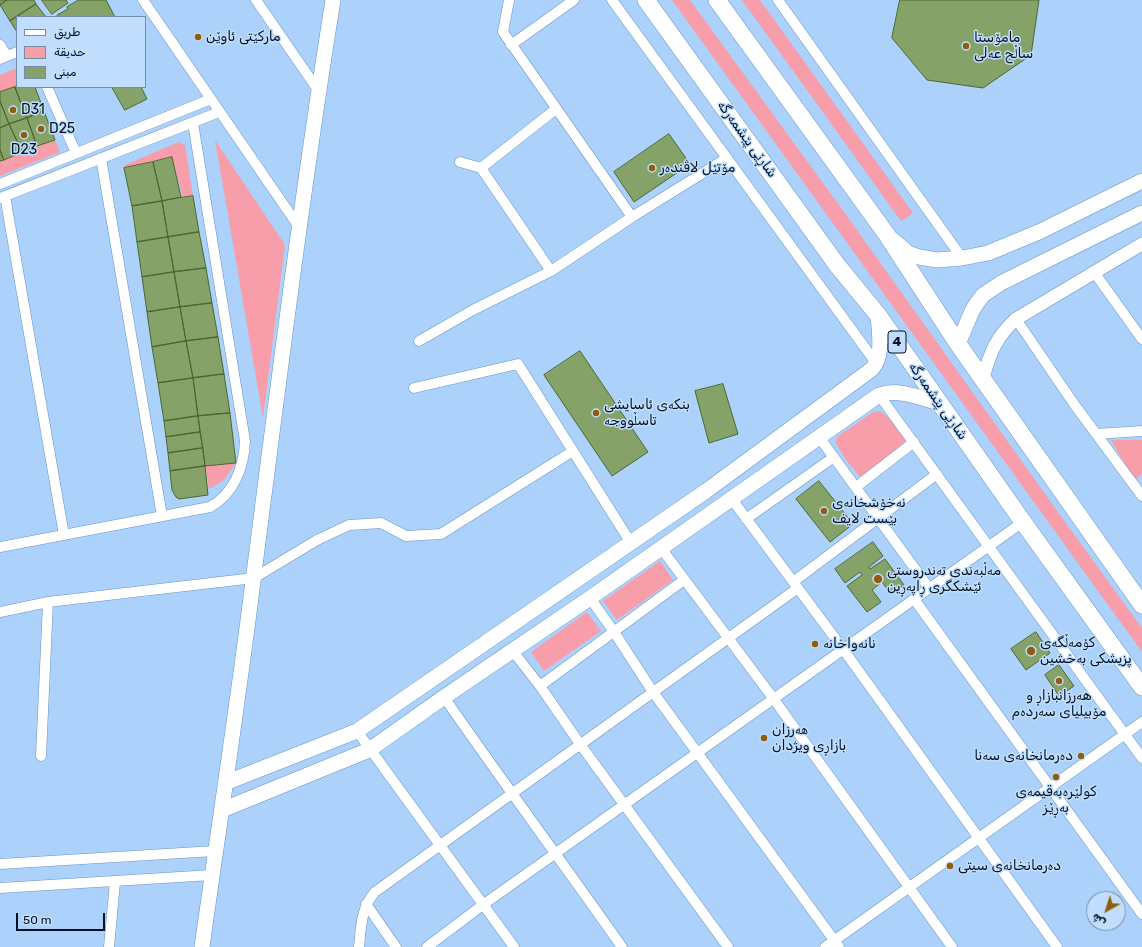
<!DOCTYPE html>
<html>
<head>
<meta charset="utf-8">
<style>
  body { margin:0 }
  #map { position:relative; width:1142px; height:947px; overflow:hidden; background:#acd2fc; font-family:Rubik,"Noto Naskh Arabic",sans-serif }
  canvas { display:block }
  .legend { position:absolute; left:16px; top:16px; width:130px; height:72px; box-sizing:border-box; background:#c1defe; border:1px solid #758ca6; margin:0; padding:5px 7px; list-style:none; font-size:12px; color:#021123 }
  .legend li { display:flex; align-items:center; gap:8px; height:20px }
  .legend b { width:20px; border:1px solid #758ca6 }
  .north { position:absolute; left:1086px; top:891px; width:40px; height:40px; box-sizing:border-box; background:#c1defe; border:1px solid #758ca6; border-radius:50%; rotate:219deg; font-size:11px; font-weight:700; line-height:16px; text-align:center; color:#021123 }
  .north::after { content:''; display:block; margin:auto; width:14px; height:18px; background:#905d0d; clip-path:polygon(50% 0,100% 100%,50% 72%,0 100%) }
  .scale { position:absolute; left:16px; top:913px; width:89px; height:18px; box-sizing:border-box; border:2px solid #021123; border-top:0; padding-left:5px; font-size:12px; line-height:14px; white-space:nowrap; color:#021123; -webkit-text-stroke:3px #c1defe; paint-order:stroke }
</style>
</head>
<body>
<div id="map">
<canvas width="1142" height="947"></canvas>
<ul class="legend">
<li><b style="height:5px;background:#fff"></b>طريق</li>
<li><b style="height:11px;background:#f89daa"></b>حديقة</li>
<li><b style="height:11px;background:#85a368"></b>مبنى</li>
</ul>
<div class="north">ش</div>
<div class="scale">50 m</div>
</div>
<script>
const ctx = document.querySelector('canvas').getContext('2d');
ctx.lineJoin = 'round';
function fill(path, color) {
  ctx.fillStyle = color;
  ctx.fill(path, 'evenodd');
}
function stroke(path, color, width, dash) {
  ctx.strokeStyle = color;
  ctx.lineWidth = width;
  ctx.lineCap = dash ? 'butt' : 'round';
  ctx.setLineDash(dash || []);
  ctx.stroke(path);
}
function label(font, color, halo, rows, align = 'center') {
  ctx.font = font + ' Rubik,"Noto Naskh Arabic",sans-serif';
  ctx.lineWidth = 3;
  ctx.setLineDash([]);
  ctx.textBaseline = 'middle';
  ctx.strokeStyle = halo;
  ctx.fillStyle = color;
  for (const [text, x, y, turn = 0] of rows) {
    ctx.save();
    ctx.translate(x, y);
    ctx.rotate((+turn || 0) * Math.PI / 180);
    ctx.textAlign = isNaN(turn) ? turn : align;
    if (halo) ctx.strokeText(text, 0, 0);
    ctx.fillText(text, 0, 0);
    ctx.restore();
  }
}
const green = new Path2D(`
  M672 0H690L844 212 1060 515 1142 628V652Z
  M742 0H760L913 213 901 221Z
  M17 68V87L0 93V75Z
  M55 140 60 152 0 176V161Z
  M215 140 285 245 263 418Z
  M179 142 185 145 193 196 183 198 172 157 124 168 125 165Z
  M878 411C889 414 901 433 907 442L861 478 846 460 835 442 838 436 873 412Z
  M1111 440H1142V474L1134 480Z
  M236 463 224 480 209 489 205 466Z
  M660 561 673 580 617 620 603 601Z
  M587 612 601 631 544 671 531 652Z`);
const building = new Path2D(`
  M0 0H7L0 5Z
  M7 0H34L36 4 10 21 0 5Z
  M42 0H66L68 3 52 14Z
  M79 0H106L115 17H58L57 15 68 9 67 7Z
  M900 0H1039L1031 55 983 88 927 80 892 38Z
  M36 4 46 17H17V32L10 21Z
  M15 87 27 118 9 124 0 101V92Z
  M15 87H35L44 111 27 118Z
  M112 87H141L147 99 125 110Z
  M0 101 9 124 0 128Z
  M44 111 55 140 37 146 27 118Z
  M27 118 37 146 22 152 9 124Z
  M9 124 22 152 4 160 0 150V128Z
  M669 134 690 164 634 202 614 172Z
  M0 150 4 160 0 161Z
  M172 157 181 197 162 201 153 162Z
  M153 162 162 201 132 206 124 168Z
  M193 196 199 232 168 237 162 201Z
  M162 201 168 237 137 242 132 206Z
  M199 232 206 268 174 272 168 237Z
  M168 237 174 272 142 277 137 242Z
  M206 268 212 303 180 307 174 272Z
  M174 272 180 307 147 312 142 277Z
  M212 303 218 337 186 341 180 307Z
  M180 307 186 341 152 347 147 312Z
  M218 337 224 374 193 378 186 341Z
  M186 341 193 378 158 383 152 347Z
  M580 351 648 452 612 476 544 375Z
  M224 374 230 413 198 416 193 378Z
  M193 378 198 416 164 421 158 383Z
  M723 384 738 434 709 443 695 391Z
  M230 413 236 463 205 466 198 416Z
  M198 416 200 432 166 437 164 421Z
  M200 432 203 448 168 453 166 437Z
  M203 448 205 466 170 471 168 453Z
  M205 466 208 495 179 499 176 497 172 490 170 471Z
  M819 481 853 524 830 542 796 499Z
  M873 542 883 556 869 567 870 569 885 559 904 585 891 594 882 582 872 590 881 602 867 612 847 586 862 575 860 572 845 583 835 569Z
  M1036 632 1050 653 1026 670 1011 649Z
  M1059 665 1074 686 1059 696 1045 675Z`);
const minor = new Path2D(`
  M143 0 299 227
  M256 0 318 90
  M509 0 503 32 632 217
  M612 0 876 363
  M778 0 962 258
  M0 45 7 56
  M511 45 574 0
  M0 59 17 52
  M47 87 76 153
  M101 158 162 516
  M460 162 481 168 551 271
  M481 168 556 109
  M0 184 211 99
  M5 196 64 535
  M0 198 219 112
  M1094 272 1142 339
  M1016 319 1074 404 1142 496
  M419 341 473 310 551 271 632 217 727 158
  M414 388 518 364 631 543
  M879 395 1142 758
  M1096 434 1142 431
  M819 437 929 588
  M856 487 914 442
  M731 498 843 649 1057 947
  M746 519 834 457
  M0 547 210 507C234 494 244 467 245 441L193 123
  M661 548 773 698 952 947
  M793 582 937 474
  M590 598 614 632 653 692 839 947
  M914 599 1142 914
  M0 612 48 602 254 578 317 540 349 525 381 523 406 536 441 534 573 451
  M512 650 540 686 580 744 728 947
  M540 686 684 580
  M444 697C502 781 563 863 622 947
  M357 731 514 947
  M41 756 48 602
  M0 864 215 851
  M0 888 212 875
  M366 904 396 947
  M109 947 115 882
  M359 947C361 927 361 908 375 892L798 588
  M427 947 484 904 556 853 1023 522
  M825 947 1142 722`);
const tertiary = new Path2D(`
  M983 378C990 353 996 337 1016 319L1142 244`);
const secondary = new Path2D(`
  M893 240 908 253 919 257 937 260 962 258 988 253 1041 231 1142 181
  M958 344 972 311 977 303 983 295 1001 283 1142 213
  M225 783 357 731 706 491 872 369C884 356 879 332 878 315
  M222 810 369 750 444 697 590 598 879 395C899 388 920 398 939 403
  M202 947C219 825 238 703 253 581 278 387 302 193 333 0`);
const trunk = new Path2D(`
  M646 0 837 265 878 315 1023 522 1142 687
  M717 0 887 235 958 344 1142 605`);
const markers = [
  [198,37,4,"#905d0d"],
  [966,46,4,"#905d0d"],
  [13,110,4,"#905d0d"],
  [41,129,4,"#905d0d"],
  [24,135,4,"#905d0d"],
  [652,168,4,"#905d0d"],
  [596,413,4,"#905d0d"],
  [824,511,4,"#905d0d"],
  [878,579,5,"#905d0d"],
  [815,644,4,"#905d0d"],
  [1031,651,5,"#905d0d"],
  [1059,681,4,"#905d0d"],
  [764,738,4,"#905d0d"],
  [1081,756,4,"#905d0d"],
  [1056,777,4,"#905d0d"],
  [950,866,4,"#905d0d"]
];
const shields = [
  [897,342,18]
];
const shieldNames = [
  ["4",897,342]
];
const poiNames = [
  ["مارکێتی ئاوێن",206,37],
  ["مامۆستا",974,38],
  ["ساڵح عەلی",974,54],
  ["D31",21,110],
  ["D25",49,129],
  ["D23",24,150,"center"],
  ["مۆتێل لاڤندەر",660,168],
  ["بنکەی ئاسایشی",604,405],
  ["تاسڵووجە",604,421],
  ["نەخۆشخانەی",832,503],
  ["بێست لایف",832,519],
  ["مەڵبەندی تەندروستی",887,571],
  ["ئێشکگری ڕاپەڕین",887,587],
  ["کۆمەڵگەی",1040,643],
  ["پزیشکی بەخشین",1040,659],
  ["نانەواخانە",823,644],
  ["هەرزانبازاڕ و",1059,696,"center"],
  ["مۆبیلیای سەردەم",1059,712,"center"],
  ["ھەرزان",772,730],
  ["بازاڕی ویژدان",772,746],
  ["دەرمانخانەی سەنا",1073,756,"right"],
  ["کولێرەبەقیمەی",1056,792,"center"],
  ["بەڕێز",1056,808,"center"],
  ["دەرمانخانەی سیتی",958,866]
];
const streetNames = [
  ["شاڕێی پێشمەرگە",747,139,54],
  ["شاڕێی پێشمەرگە",938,401,55]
];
fill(green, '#f89daa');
fill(building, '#85a368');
stroke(building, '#4b672e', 1);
stroke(minor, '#6594c5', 11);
stroke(tertiary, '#6594c5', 14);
stroke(secondary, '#6594c5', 16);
stroke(trunk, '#6594c5', 18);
stroke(minor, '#fff', 10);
stroke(tertiary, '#fff', 13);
stroke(secondary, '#fff', 15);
stroke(trunk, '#fff', 17);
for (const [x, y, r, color] of markers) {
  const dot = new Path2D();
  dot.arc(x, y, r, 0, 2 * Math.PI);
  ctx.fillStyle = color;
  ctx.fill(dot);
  stroke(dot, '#c1defe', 1.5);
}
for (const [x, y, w] of shields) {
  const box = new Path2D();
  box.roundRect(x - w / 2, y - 11, w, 22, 3);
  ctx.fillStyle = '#c1defe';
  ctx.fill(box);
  stroke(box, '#021123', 1);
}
label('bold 13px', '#021123', null, shieldNames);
label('14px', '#021123', '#c1defe', poiNames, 'left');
label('14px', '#021123', '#c1defe', streetNames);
</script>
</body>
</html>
